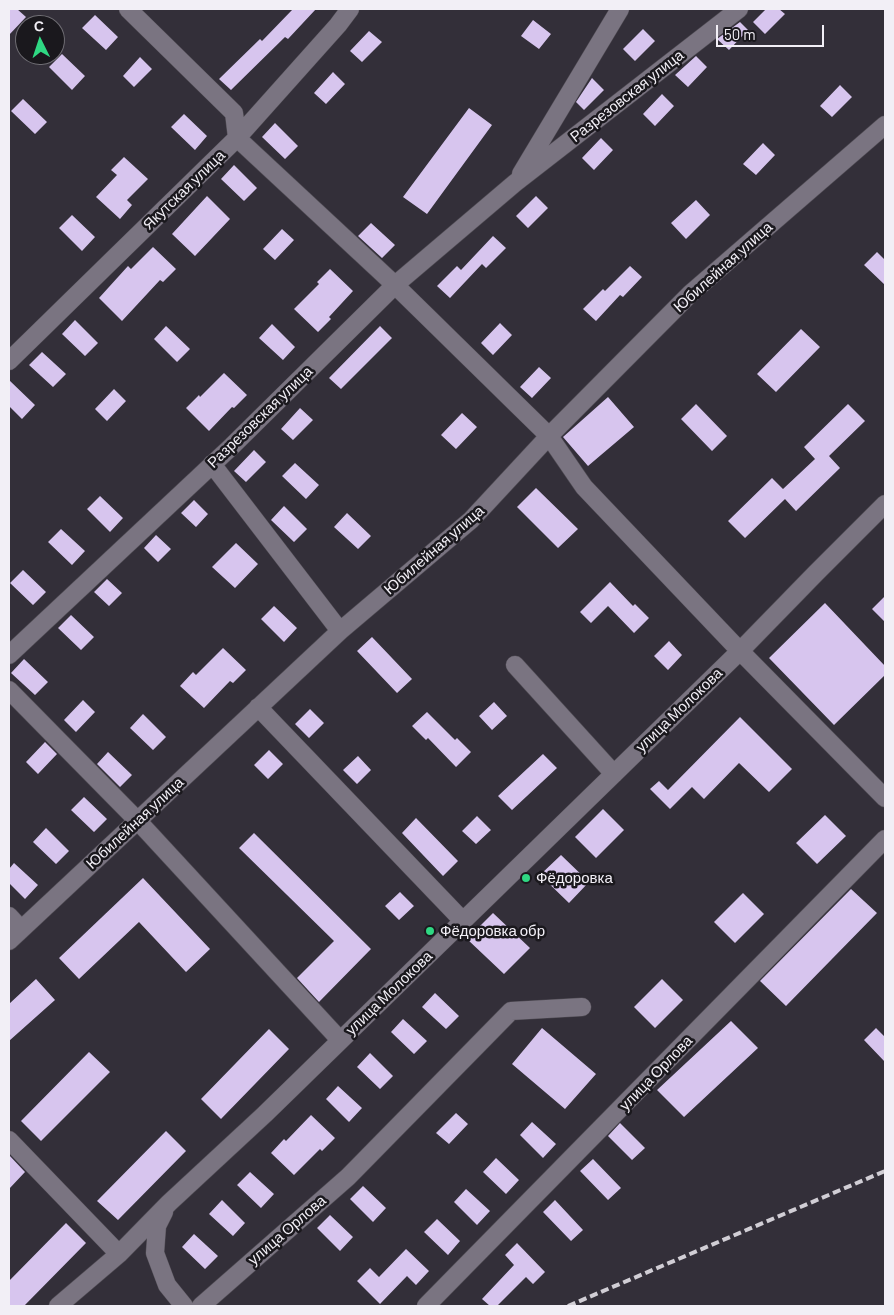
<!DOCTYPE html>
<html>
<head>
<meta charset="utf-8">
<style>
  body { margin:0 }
  #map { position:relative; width:894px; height:1315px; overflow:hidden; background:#332f39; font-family:Barlow,sans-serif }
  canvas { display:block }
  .frame { position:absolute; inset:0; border:10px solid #f2eff6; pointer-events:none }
  .north { position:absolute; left:15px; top:15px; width:50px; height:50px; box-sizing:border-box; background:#1a181d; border:1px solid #706e74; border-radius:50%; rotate:356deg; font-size:14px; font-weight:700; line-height:20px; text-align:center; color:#f2eff6 }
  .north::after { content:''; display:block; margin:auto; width:18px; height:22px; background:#2fd883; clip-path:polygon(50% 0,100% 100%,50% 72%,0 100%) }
  .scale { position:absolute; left:716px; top:25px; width:108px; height:22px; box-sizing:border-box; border:2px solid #f2eff6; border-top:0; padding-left:6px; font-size:15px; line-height:18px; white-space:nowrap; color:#f2eff6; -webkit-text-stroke:4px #1a181d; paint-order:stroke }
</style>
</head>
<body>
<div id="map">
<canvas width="894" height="1315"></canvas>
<div class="frame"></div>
<div class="north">С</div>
<div class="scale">50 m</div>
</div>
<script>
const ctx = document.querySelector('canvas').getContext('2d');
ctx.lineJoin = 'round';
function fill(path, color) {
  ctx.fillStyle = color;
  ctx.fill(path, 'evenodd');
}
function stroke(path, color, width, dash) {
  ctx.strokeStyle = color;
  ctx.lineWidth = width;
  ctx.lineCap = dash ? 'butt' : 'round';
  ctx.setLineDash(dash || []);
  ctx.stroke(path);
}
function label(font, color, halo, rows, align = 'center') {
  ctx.font = font + ' Barlow,sans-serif';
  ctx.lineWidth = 5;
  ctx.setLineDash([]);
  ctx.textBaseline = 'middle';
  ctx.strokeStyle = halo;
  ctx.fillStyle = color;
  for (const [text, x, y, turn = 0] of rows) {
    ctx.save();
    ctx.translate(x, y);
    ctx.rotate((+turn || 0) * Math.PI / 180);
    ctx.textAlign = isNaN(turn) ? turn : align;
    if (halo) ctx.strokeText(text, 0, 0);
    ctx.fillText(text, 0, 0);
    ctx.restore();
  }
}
const building = new Path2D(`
  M9 9H17L26 17 9 35Z
  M293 9H316L288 39 285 37 231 90 219 79 260 39 262 41Z
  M766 9H779L785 14 765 34 753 22Z
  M95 15 118 37 106 50 82 28Z
  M533 20 551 34 539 49 521 36Z
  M740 22 748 30 729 50 717 39Z
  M643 29 655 41 635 61 623 49Z
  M369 31 382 42 362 62 350 51Z
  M62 54 85 76 72 90 49 67Z
  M696 56 707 67 688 87 675 75Z
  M140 57 152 69 134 87 123 76Z
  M333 72 345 84 326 104 314 93Z
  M592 78 604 90 584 110 576 102Z
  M840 85 852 97 832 117 820 106Z
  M662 94 674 106 655 126 643 114Z
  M23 99 47 122 35 134 11 111Z
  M469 108 492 125 427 214 403 197Z
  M184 114 207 136 195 150 171 127Z
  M275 123 298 146 285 159 262 137Z
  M601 138 613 150 594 170 582 158Z
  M763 143 775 155 756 175 743 164Z
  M124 157 148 179 127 200 132 205 120 219 96 197 117 175 111 170Z
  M234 165 257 188 244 201 221 179Z
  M207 196 230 219 195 256 172 234Z
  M536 196 548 208 528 228 516 216Z
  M696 200 710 215 686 239 671 223Z
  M72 215 95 237 82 251 59 228Z
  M371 223 395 245 382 258 358 236Z
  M282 229 294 240 275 260 263 249Z
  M493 236 506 248 486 268 482 264 450 298 437 286 457 266 461 270Z
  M153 247 176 269 163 282 160 280 122 321 99 298 128 266 131 269Z
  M877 252 885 260V285L864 265Z
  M630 266 642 277 623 297 620 295 596 321 583 309 603 289 605 291Z
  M330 269 353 291 329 317 331 319 318 332 294 309 319 284 317 282Z
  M75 320 98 343 85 356 62 334Z
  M500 323 512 335 493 355 481 343Z
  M272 324 295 347 283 360 259 338Z
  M166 326 190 349 177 362 154 339Z
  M380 326 392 338 341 389 329 378Z
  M801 329 820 347 776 392 757 374Z
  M42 352 66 374 53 387 29 365Z
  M539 367 551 378 532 398 520 387Z
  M224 373 247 395 234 408 232 407 209 431 186 408 199 395 200 397Z
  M9 380 35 405 22 419 9 406Z
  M114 389 126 401 107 421 95 409Z
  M608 397 634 427 588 466 563 437Z
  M696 404 727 436 712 451 681 419Z
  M848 404 865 421 829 456 840 468 796 511 785 499 745 538 728 521 772 478 783 489 815 459 804 447Z
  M300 408 313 420 293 440 281 429Z
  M462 413 477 427 456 449 441 435Z
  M254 450 266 462 246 482 234 471Z
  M295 463 319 485 306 499 282 476Z
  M536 488 578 529 558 548 517 507Z
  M100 496 123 518 110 532 87 509Z
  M194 500 208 514 196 527 181 513Z
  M284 506 307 529 294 542 271 520Z
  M347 513 371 536 358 549 334 527Z
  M61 529 85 551 72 565 48 542Z
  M156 535 171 549 158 562 144 548Z
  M236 543 258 564 235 588 212 567Z
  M23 570 46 592 33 605 10 583Z
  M107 579 122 593 109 606 94 592Z
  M610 582 633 606 635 604 649 618 634 633 608 606 591 623 580 612Z
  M885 596V622L872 609Z
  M825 603 885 666V675L834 725 769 658Z
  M274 606 297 628 284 642 261 619Z
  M71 615 94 637 81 650 58 628Z
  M372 637 412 679 397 693 357 651Z
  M669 641 682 655 668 670 654 656Z
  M223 648 246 670 233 683 230 681 204 708 180 686 193 672 196 675Z
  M24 659 48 682 35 695 11 673Z
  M83 700 95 712 76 732 64 720Z
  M494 702 507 716 492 730 479 716Z
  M310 709 324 723 309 738 295 724Z
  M427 712 455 740 457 738 471 752 456 767 428 738 426 740 412 726Z
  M143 714 166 737 153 750 130 728Z
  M740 717 792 769 769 792 739 763 704 799 692 787 670 809 650 789 659 781 668 790Z
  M45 742 57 754 38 774 26 762Z
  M269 750 283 764 268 779 254 765Z
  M108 752 132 775 120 787 97 764Z
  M543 754 557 768 512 810 498 796Z
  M358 756 371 770 357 784 343 770Z
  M84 797 107 819 94 832 71 810Z
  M603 809 624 830 596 858 575 837Z
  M825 815 846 836 817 864 796 843Z
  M477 816 491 830 476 844 462 831Z
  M416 818 458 861 443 876 402 833Z
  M46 828 69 851 56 864 33 842Z
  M254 833 371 949 319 1002 297 978 334 941 239 848Z
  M561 855 589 882 569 903 540 875Z
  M14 863 38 885 25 899 9 883V869Z
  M143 878 210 949 186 972 139 922 79 979 59 958Z
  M851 889 877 913 786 1006 760 981Z
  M400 892 414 906 399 920 385 906Z
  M743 893 764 914 735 943 714 922Z
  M493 913 530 948 504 974 467 939Z
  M36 979 55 1000 9 1041V1004Z
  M662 979 683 1000 655 1028 634 1007Z
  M435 993 459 1016 446 1029 422 1007Z
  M403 1019 427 1041 414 1054 391 1032Z
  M731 1021 758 1048 684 1117 657 1090Z
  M542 1028 596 1074 565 1109 512 1064Z
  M876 1028 885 1037V1062L864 1040Z
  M269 1029 289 1049 221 1119 201 1099Z
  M89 1052 110 1072 41 1141 21 1121Z
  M370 1053 393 1076 380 1089 357 1067Z
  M338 1086 362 1108 349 1122 326 1099Z
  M456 1113 468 1124 449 1144 436 1133Z
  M311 1115 335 1138 322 1151 320 1149 294 1175 271 1153 284 1139 286 1141Z
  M532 1122 556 1144 543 1158 520 1135Z
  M620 1123 645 1148 632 1160 608 1136Z
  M166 1131 186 1151 118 1220 97 1201Z
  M9 1155 25 1172 9 1189Z
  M496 1158 519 1180 506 1194 483 1172Z
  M593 1159 621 1188 608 1200 580 1171Z
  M250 1172 274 1194 261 1208 237 1185Z
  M363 1186 386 1208 373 1222 350 1199Z
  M466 1189 490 1211 477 1225 454 1202Z
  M222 1200 245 1223 233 1236 209 1214Z
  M555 1200 583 1230 571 1241 543 1212Z
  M330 1215 353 1237 340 1251 317 1228Z
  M437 1219 460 1241 448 1255 424 1232Z
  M66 1223 86 1243 24 1306H9V1281Z
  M194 1234 218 1256 205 1269 182 1247Z
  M517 1243 545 1272 533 1284 526 1277 497 1306H490L482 1299 514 1265 505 1255Z
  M406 1249 429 1271 416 1285 407 1276 380 1304 357 1281 370 1268 379 1277Z`);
const minor = new Path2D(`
  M128 9 234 113 237 138 395 285 549 436 584 487 740 651 885 798
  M521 174 620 9
  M9 361 237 138 338 25 350 9
  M212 464 340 631
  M9 655 232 446 395 285 515 183 739 9
  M515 665 614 774
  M9 690 137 820 340 1040
  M258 707 463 921
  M9 916 21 929
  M9 941 340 631 471 520 549 436 690 294 885 125
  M9 1140 119 1254
  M164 1212 157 1226 155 1253 167 1285 184 1306
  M58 1306 119 1254 169 1203 265 1114 740 651 816 573 885 504
  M201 1306 348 1177 511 1011 582 1007
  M426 1306 885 839`);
const rail = new Path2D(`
  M568 1306 885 1171`);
const markers = [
  [526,878,5,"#2fd883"],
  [430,931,5,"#2fd883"]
];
const streetNames = [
  ["Разрезовская улица",627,96,-38],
  ["Якутская улица",184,190,-44],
  ["Юбилейная улица",723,267,-42],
  ["Разрезовская улица",260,417,-44],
  ["Юбилейная улица",434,550,-41],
  ["улица Молокова",679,710,-44],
  ["Юбилейная улица",135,823,-43],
  ["улица Молокова",389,993,-44],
  ["улица Орлова",656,1073,-46],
  ["улица Орлова",287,1230,-41]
];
const poiNames = [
  ["Фёдоровка",536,878],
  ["Фёдоровка обр",440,931]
];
fill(building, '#d7c5ee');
stroke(minor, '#4f4b53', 19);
stroke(minor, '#7a7481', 18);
stroke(rail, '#d1ced5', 4, [8, 4]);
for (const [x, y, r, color] of markers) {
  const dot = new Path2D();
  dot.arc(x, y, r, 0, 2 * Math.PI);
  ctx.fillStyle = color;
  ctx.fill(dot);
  stroke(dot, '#1a181d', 2);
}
label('15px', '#f2eff6', '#1a181d', streetNames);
label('15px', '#f2eff6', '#1a181d', poiNames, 'left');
</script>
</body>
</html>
